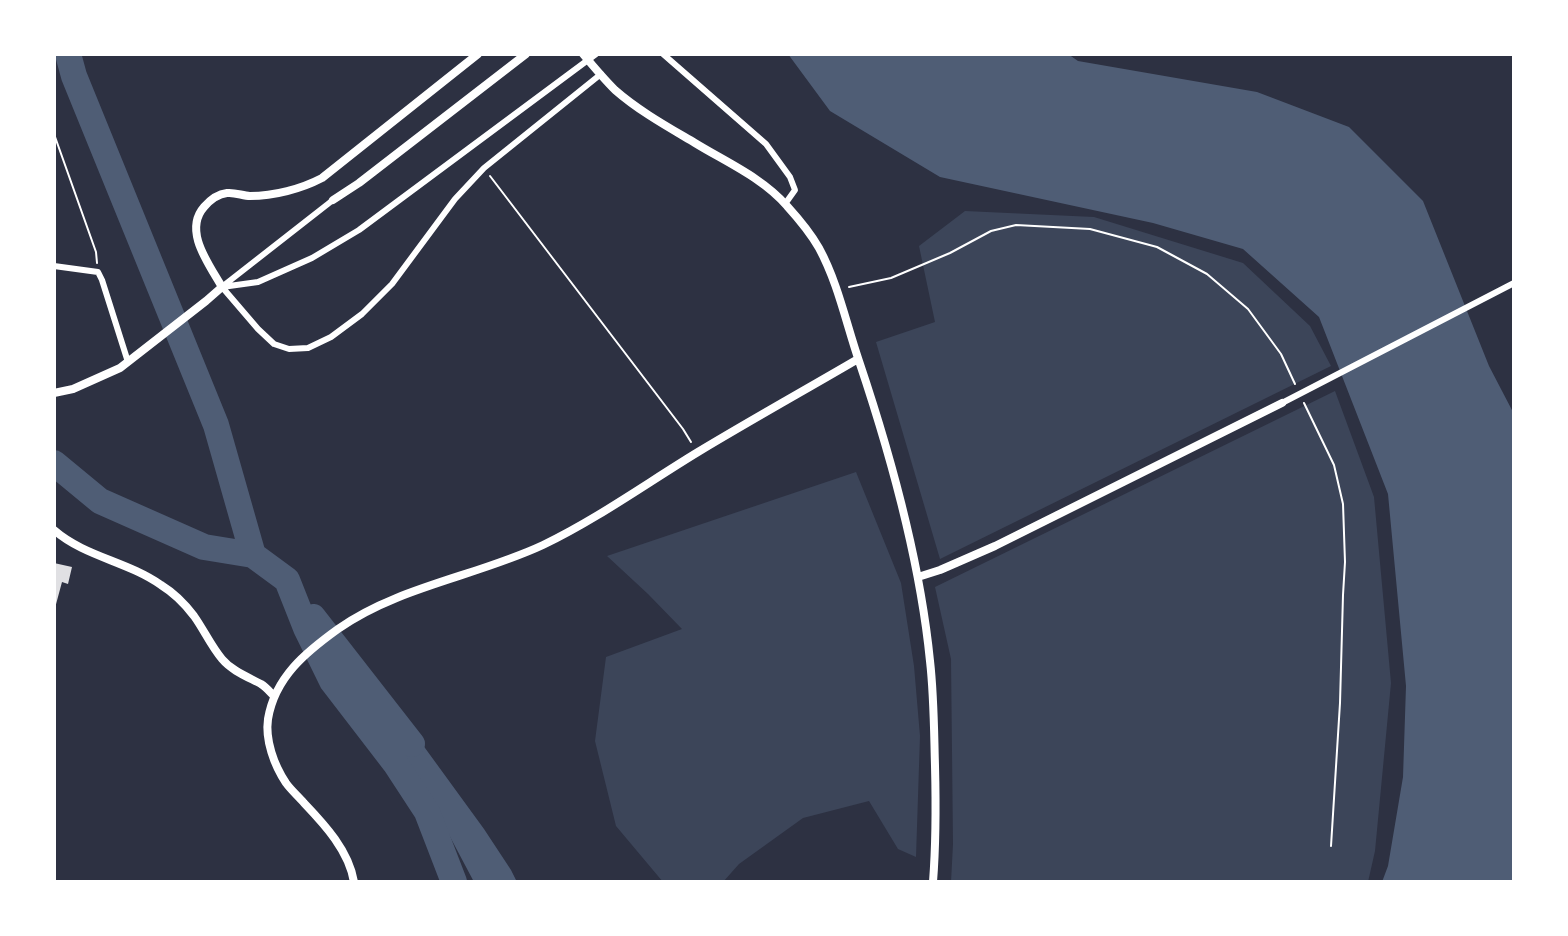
<!DOCTYPE html>
<html>
<head>
<meta charset="utf-8">
<style>
  body { margin:0 }
  #map { position:relative; width:1568px; height:936px; overflow:hidden; background:#2d3142; font-family:"Roboto Condensed",sans-serif }
  canvas { display:block }
  .frame { position:absolute; inset:0; border:56px solid #fff; pointer-events:none }
</style>
</head>
<body>
<div id="map">
<canvas width="1568" height="936"></canvas>
<div class="frame"></div>
</div>
<script>
const ctx = document.querySelector('canvas').getContext('2d');
ctx.lineJoin = 'round';
function fill(path, color) {
  ctx.fillStyle = color;
  ctx.fill(path, 'evenodd');
}
function stroke(path, color, width, dash) {
  ctx.strokeStyle = color;
  ctx.lineWidth = width;
  ctx.lineCap = dash ? 'butt' : 'round';
  ctx.setLineDash(dash || []);
  ctx.stroke(path);
}
const green = new Path2D(`
  M965 211 1094 217 1243 263 1310 326 1331 366 940 559 876 342 935 322 919 246Z
  M1335 391 1374 497 1391 683 1375 851 1368 882H951L953 844 951 659 935 587Z
  M856 472 901 583 914 666 920 736 916 857 898 849 869 801 803 818 739 864 723 882H663L616 826 595 741 606 657 682 629 648 594 607 556Z`);
const water = new Path2D(`
  M788 54H1068L1078 61 1257 92 1349 127 1423 201 1489 366 1514 414V882H1382L1388 866 1403 777 1406 686 1388 494 1319 317 1243 249 1153 223 940 177 830 111Z
  M393 704 484 829 511 870 517 882H474L439 816 389 743Z`);
const river = new Path2D(`
  M68 54 74 76 216 425 253 555 287 580 306 628 332 681 395 763 427 812 454 882
  M54 463 100 501 204 547 253 555
  M313 617 412 744`);
const building = new Path2D(`
  M54 563 72 567 68 584 62 582 55 608Z`);
const path = new Path2D(`
  M54 134 96 252 97 263
  M490 176 683 429 691 442
  M849 287 891 278 950 253 991 231 1016 225 1090 229 1157 247 1207 274 1248 309 1281 354 1295 384
  M1304 403 1334 465 1343 504 1345 562 1343 595 1340 703 1331 846`);
const minor = new Path2D(`
  M663 54 766 144 790 177 795 190 785 204
  M54 266 98 272 102 280 128 362
  M223 286 333 200
  M222 287 258 329 274 344 289 349 308 348 331 337 362 314 392 284 455 199 484 168 601 74
  M222 287 258 282 312 258 359 230 596 54
  M1282 403 1514 283`);
const tertiary = new Path2D(`
  M583 54C593 66 604 79 615 90 639 111 668 127 695 143 726 162 763 178 787 206 797 217 811 234 819 248 838 283 846 323 859 361 891 456 920 560 930 661 934 696 934 731 935 766 936 805 936 843 933 882
  M333 200 359 183 526 54
  M54 393 73 389 120 368 206 301 222 287C209 264 183 231 204 207 210 200 218 194 227 193 235 192 243 196 250 196 274 196 301 189 322 178L478 54
  M54 530C85 557 127 561 161 585 174 593 185 604 194 616 204 630 211 646 222 659 232 671 248 677 261 684 266 687 270 692 274 696
  M918 577 940 570 995 546 1282 403
  M354 882C349 851 325 825 304 803 298 796 291 790 286 783 274 765 265 740 268 719 275 677 306 652 338 629 397 587 477 576 543 545 597 519 647 483 698 452 751 420 805 390 858 359`);
fill(green, '#3c4559');
fill(water, '#4f5d75');
stroke(river, '#4f5d75', 26);
fill(building, '#e0e0e3');
stroke(path, '#fff', 2);
stroke(minor, '#fff', 6);
stroke(tertiary, '#fff', 8);
</script>
</body>
</html>
